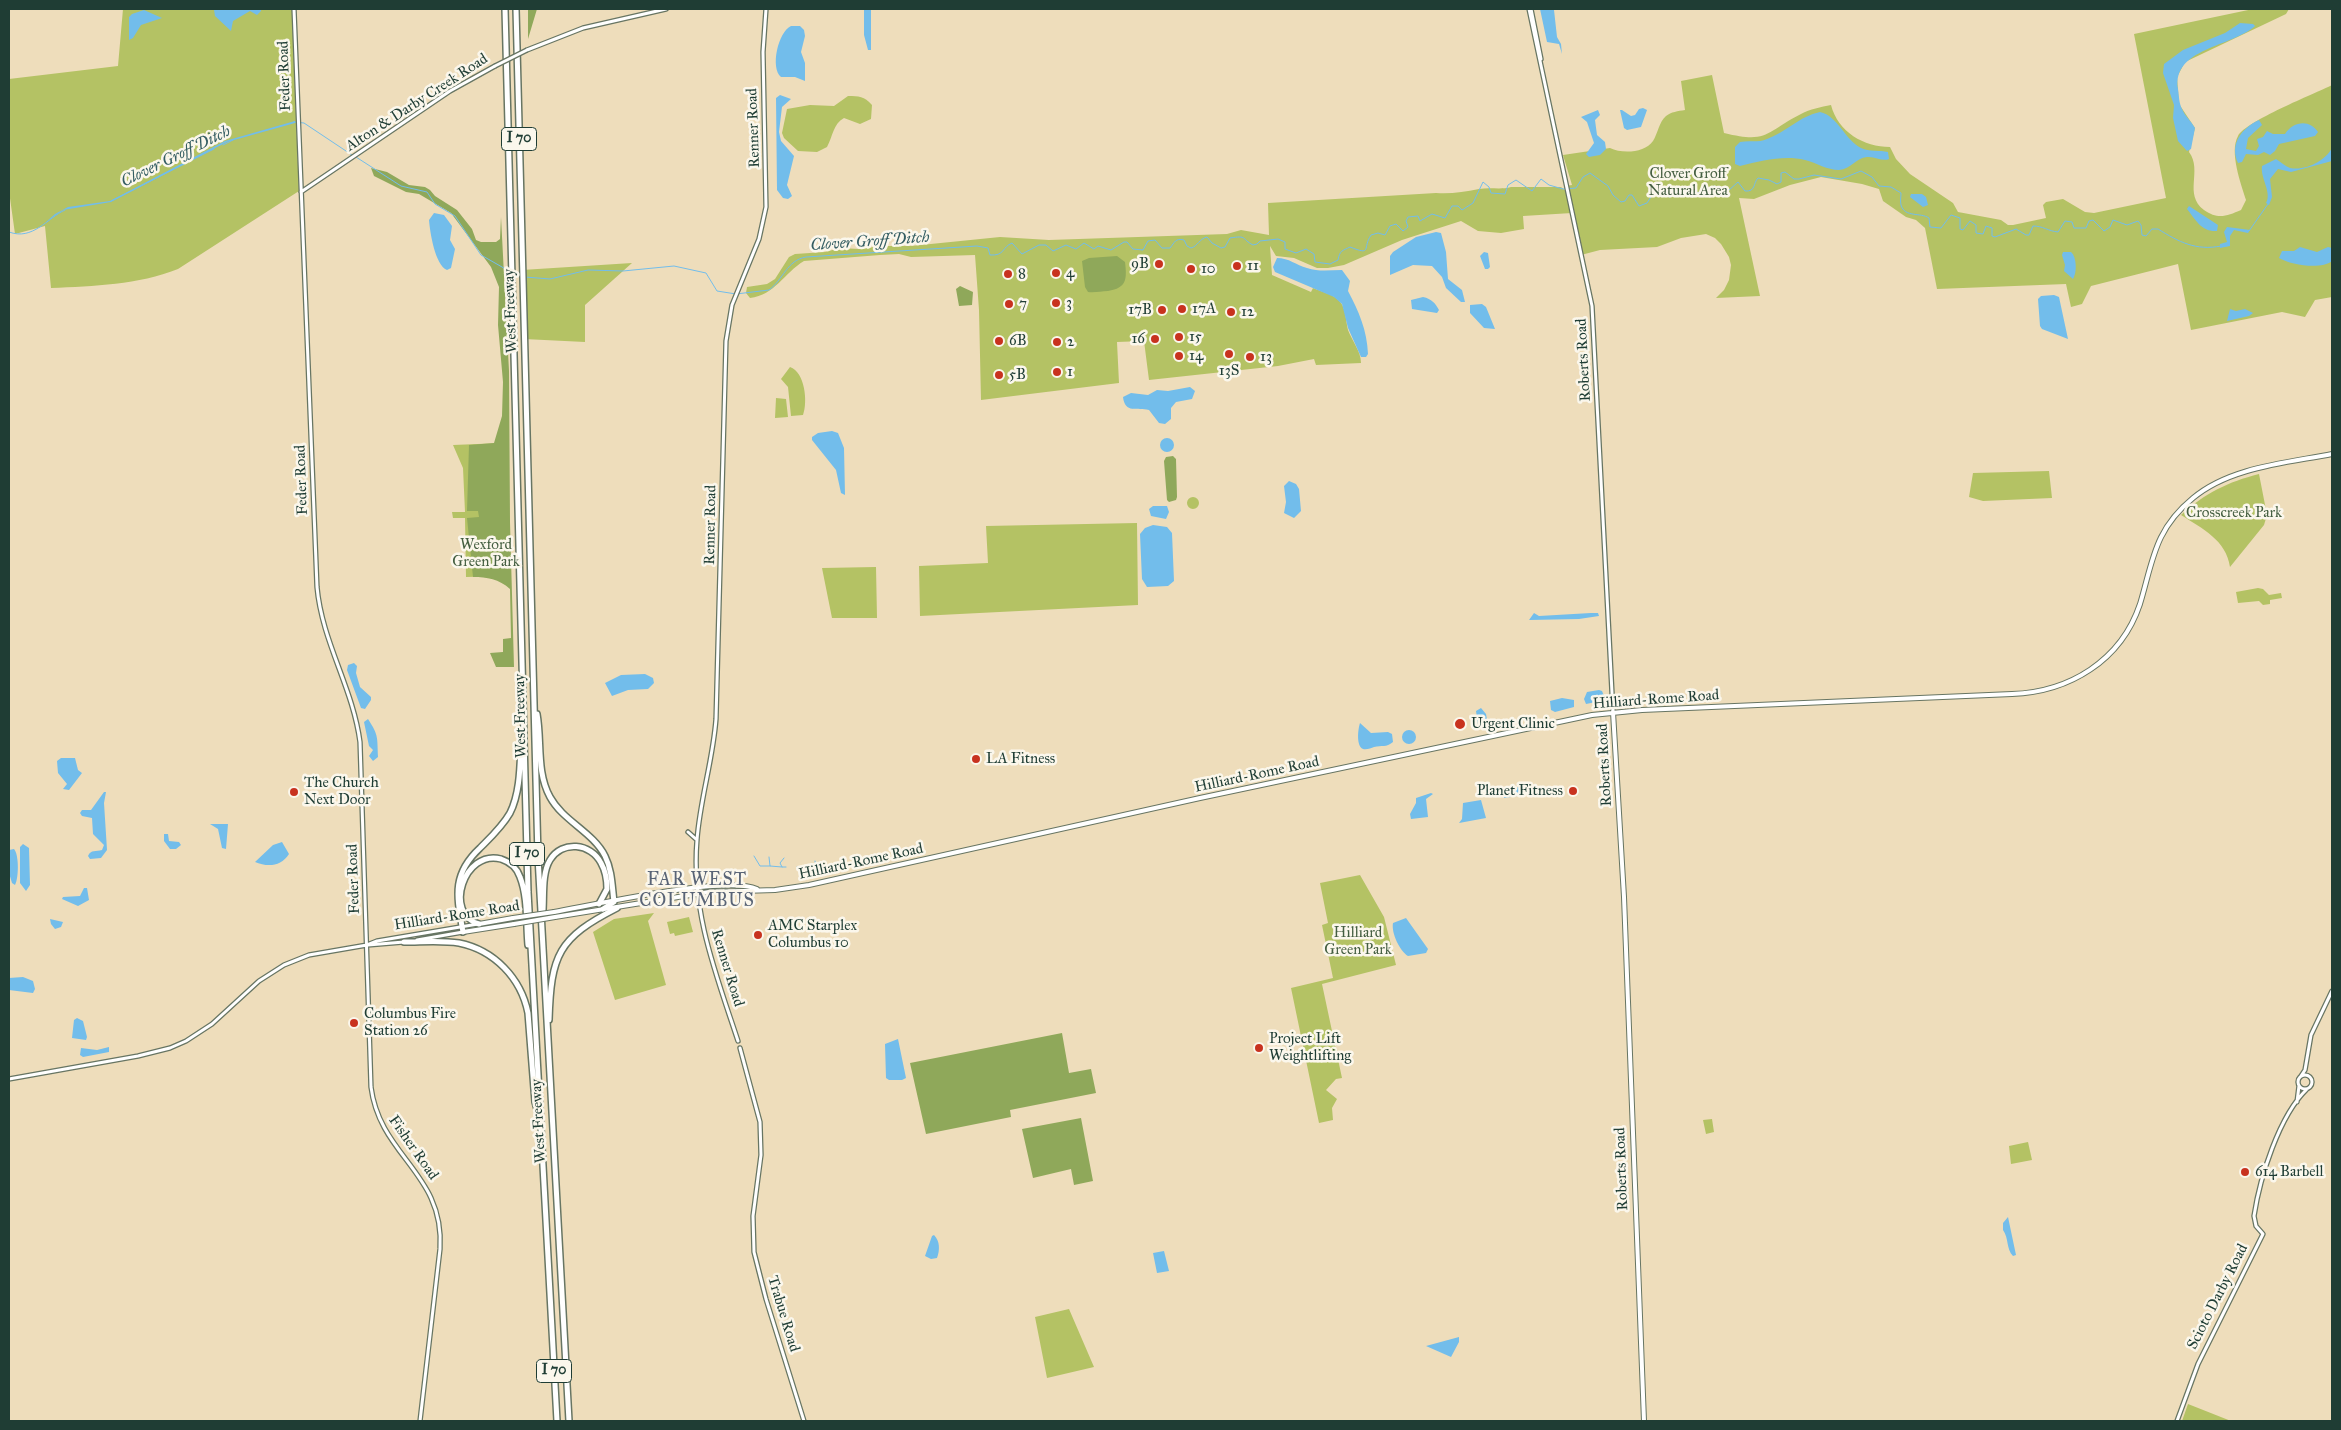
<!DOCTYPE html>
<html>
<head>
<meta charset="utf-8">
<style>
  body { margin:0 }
  #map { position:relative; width:2341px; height:1430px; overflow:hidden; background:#edb; font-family:"IM FELL Great Primer",serif }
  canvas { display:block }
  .frame { position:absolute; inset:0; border:10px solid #1f3d34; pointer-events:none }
</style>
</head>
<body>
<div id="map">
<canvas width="2341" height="1430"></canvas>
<div class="frame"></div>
</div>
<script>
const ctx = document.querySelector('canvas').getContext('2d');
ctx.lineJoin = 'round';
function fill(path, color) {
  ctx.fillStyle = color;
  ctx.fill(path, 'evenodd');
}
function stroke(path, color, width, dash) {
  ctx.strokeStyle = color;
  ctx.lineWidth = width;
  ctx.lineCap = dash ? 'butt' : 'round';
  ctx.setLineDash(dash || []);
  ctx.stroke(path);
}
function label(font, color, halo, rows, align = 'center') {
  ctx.font = font + ' "IM FELL Great Primer",serif';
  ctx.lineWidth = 5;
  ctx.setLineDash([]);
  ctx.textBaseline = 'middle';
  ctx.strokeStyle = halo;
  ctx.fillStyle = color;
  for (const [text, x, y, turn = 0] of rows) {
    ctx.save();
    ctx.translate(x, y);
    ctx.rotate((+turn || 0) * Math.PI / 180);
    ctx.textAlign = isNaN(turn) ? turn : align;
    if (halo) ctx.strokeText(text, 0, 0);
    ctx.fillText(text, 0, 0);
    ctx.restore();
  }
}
const green = new Path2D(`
  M123 9H292L299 191 178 269C138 285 94 286 51 288L45 226 15 234 9 191V79L118 66Z
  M2253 9H2289L2286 14 2185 62 2177 77 2179 104 2195 128 2189 152C2203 171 2183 194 2204 210 2218 220 2227 216 2241 210L2246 200C2241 184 2229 152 2238 136 2246 121 2314 94 2332 85V297L2315 300 2305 317 2282 312 2191 330 2178 264 2091 286 2082 304 2071 307 2066 284 1937 289 1925 228 1916 220 1906 217 1883 201 1879 189 1862 184 1821 177 1790 185 1754 199 1739 198 1760 296 1716 298 1724 290 1729 280 1731 265 1729 257 1721 244 1715 238 1706 234 1681 238 1657 247 1600 250 1581 255 1572 213 1523 216 1524 229 1501 233 1478 231 1461 221 1402 240 1344 265 1328 268H1317L1294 258 1276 256 1270 246 1272 275 1311 292 1313 288C1322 292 1335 294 1341 303 1346 310 1346 322 1348 330 1352 341 1361 351 1361 363L1316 365 1314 359 1278 366 1149 380 1144 341 1117 342 1119 383 981 400 979 310 975 255 911 257 899 254 880 255 804 261C784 273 775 295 750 298L746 293 747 287 767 284 775 279 789 257 795 254 825 252 840 248 859 249 882 246H911L1000 237 1049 240 1227 234 1241 230 1269 235 1268 203 1436 193C1451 194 1464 192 1479 189 1490 187 1501 190 1511 187H1561L1567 192 1566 186 1572 185 1563 155 1610 148C1622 154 1645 153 1653 141 1658 133 1659 122 1666 116 1671 112 1678 111 1685 110L1681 81 1712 75 1724 133C1769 144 1765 132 1801 114 1810 109 1821 107 1831 105 1838 132 1864 147 1890 147L1896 159 1910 174 1953 203 1958 212 2001 220 2008 225H2013L2046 218 2043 205 2046 202 2063 199 2085 212 2094 213 2166 198 2134 34Z
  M848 96C859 96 864 96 872 105L871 119 860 124 844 118C833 124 833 136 827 147L817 152 798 151 784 138 782 133 787 109 810 105 834 106Z
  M632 263 585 305V342L524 339 522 270Z
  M790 367C805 372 808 402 803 415L791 416 788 387 781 379Z
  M776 398 786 399 788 417 775 418Z
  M502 443 507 576 466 577 465 518H453L452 512H465L463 468 453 445Z
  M2049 471 2052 498 1983 501 1969 497 1973 473Z
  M2259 474 2267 515 2264 525 2230 567C2226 540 2203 529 2181 515 2205 493 2228 482 2259 474Z
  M1187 503a6 6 0 1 1 12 0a6 6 0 1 1-12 0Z
  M1137 523 1138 605 920 616 919 566 988 563 986 526Z
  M876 567 877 618H832L822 568Z
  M2258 588 2263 589 2269 595 2281 593 2282 598 2270 600V604L2263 605 2259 601 2238 603 2236 592Z
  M1360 875 1384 917 1396 965 1322 984 1342 1078 1336 1079 1326 1090 1337 1099 1332 1108 1333 1120 1319 1123 1291 988 1333 978 1322 925 1328 923 1320 883Z
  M654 913 648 921 666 985 615 1000 593 932 614 919Z
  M689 917 693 932 675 936 674 933 670 934 667 922Z
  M1712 1119 1714 1132 1706 1134 1703 1120Z
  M2028 1142 2032 1160 2011 1164 2009 1146Z
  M1069 1309 1094 1367 1047 1378 1035 1317Z
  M2188 1404 2231 1421H2182Z`);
const forest = new Path2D(`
  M528 9H537L528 39Z
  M371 168 387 172 409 185 425 187 430 190 435 196 457 210 472 229 476 240 481 242H496L500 239 501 217 509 371 510 522 514 667H496L490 653 503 652V639L511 638 510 589C499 579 487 577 473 577L467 518 479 517 478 511H467L469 445 494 443 502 416 503 382 498 325 499 287 491 267 451 213 419 194 406 192 374 176Z
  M1117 256 1125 262C1127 279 1127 288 1108 291 1101 291 1095 293 1088 292L1085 287 1082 261 1089 258Z
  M960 286 973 292 972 305 959 306 956 289Z
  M1173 456 1176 459 1177 497 1176 500 1169 502 1167 500 1164 461 1166 457Z
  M1062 1033 1069 1073 1091 1069 1096 1093 1010 1110 1011 1117 926 1134 910 1063Z
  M1081 1118 1093 1181 1074 1185 1071 1169 1033 1178 1022 1129Z`);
const water = new Path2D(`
  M217 9H261V11L257 15 250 11 233 21 231 31 215 16 214 10Z
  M864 9H871V50H868L864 35Z
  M1540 9 1554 10 1557 37 1561 44 1562 54 1559 44 1547 42Z
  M144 10 162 18 141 25 133 38 129 40V17L132 14Z
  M2240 23 2253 24 2255 26C2232 47 2172 48 2178 89 2179 96 2179 103 2182 109 2185 116 2191 121 2195 128L2191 149 2187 151 2178 141 2173 118 2174 105 2163 73 2164 64 2183 50 2225 33Z
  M791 26H800L804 30 805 36 801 52 805 63V81L795 77H781C770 68 778 32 791 26Z
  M780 95 791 99 782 107 779 132 781 141 794 156 787 185 792 196 788 199 783 198 777 190 776 98Z
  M1643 108 1647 110 1641 127 1627 130 1624 128 1620 110H1622L1631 116 1635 115 1639 109Z
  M1598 110 1600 115 1595 120 1597 135 1605 142 1606 149 1600 155 1589 157 1586 154 1594 143 1587 122 1581 117Z
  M1820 112C1838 116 1845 140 1861 148 1869 152 1880 150 1888 152L1889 159C1882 162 1875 156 1867 157 1856 158 1851 169 1839 170 1827 170 1817 163 1805 160 1783 155 1762 161 1740 166L1735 164V147L1740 142C1749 140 1758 143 1767 139 1786 132 1800 116 1820 112Z
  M2259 120 2262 125 2248 138 2246 149 2256 151 2259 146 2257 139 2263 137 2267 131 2273 134H2285C2293 121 2310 119 2318 132L2315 136 2279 144 2275 151 2270 155 2264 152 2258 155 2246 154 2242 162 2238 163C2229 144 2242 128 2259 120Z
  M295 121V123L227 142 111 202 63 210 46 222 55 214 68 207 110 201 225 141Z
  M2332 148V161L2291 172 2278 169 2270 179 2272 197 2269 205 2266 203C2272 192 2260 178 2262 166L2276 159C2281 162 2285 166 2290 168 2306 171 2325 161 2332 148Z
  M1911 194H1922L1926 197 1928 205 1923 207 1910 197Z
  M2189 206 2218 225 2217 231C2201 232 2196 220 2187 209Z
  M434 213 444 215 452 226 450 240 455 249 451 268 447 270C435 265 430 232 429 220Z
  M2227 227 2250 230 2248 233 2234 230 2230 236V246L2220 248V244L2227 242 2224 232Z
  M1436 232 1441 233 1446 252 1448 279 1462 290 1465 302H1461L1446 288 1442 277 1432 266 1413 265 1390 275V256L1393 252 1416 237Z
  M2300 247 2317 252 2328 247 2332 248V261C2321 270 2291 265 2279 258L2282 251H2294Z
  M1484 252 1488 253 1490 267 1488 269H1485L1480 256Z
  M2063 252H2071C2077 257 2077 273 2073 279L2064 271 2065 265 2062 255Z
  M1277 258C1289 258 1296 265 1307 268 1319 272 1330 270 1342 270L1350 281 1348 291C1359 312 1367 330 1368 354L1366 357H1361L1348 328 1342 304 1334 297 1275 272 1273 267Z
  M2054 295 2059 297 2068 339 2042 329 2040 326 2038 299 2041 296Z
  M1423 297C1432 299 1435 303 1439 310L1437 313 1412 309 1411 300Z
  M1482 304 1486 307 1495 329 1484 328 1470 313V305Z
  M2230 309 2236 311 2245 309 2253 313 2249 316 2227 321Z
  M1190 387 1195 391 1192 399 1176 402 1171 408V419L1165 424 1159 423 1149 410C1137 407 1125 414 1123 397L1131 393 1148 395 1157 390 1168 391Z
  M832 431 838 433 844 448 845 495 841 493 836 470 812 440V437L818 433Z
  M1160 445a7 7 0 1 1 14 0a7 7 0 1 1-14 0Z
  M1289 481 1296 484 1299 489 1301 511 1294 518 1284 513 1286 502 1284 486Z
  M1153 506H1167L1169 512 1166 519 1151 516 1149 509Z
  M1153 525 1167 527 1172 533 1174 581 1168 586 1147 587 1142 579 1140 534 1145 528Z
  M1534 613 1539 616 1591 613H1598L1599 616 1579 619 1529 620Z
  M354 663 357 666 356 673 360 687 371 697V700L365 709 361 708 347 670 348 665Z
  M621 675 645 674 653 678 654 683 648 689 628 690 612 696 605 683Z
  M1599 690 1602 691 1604 696 1601 701 1586 704 1584 699 1587 692Z
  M1562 698 1574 700V707L1555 712 1551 710 1550 701Z
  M1481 708 1486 714 1488 725 1481 728 1478 725 1476 711Z
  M368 719C379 736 377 737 378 757L373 761 369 756 373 750 369 746 364 722Z
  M1360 723 1371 733 1388 732 1392 734 1393 742C1386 748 1382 745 1374 747 1371 748 1367 750 1363 749 1356 746 1358 729 1360 723Z
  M1402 737a7 7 0 1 1 14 0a7 7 0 1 1-14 0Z
  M61 758H75L78 770 82 773 69 790 63 789 67 784 58 773 57 761Z
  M1521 787 1524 789V795L1504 798 1501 789Z
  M104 792H106L104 803 107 850 101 858 90 859 88 856C91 849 96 852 102 850L104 845 93 834 92 818 82 816 80 813 82 810H91Z
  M1431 793 1433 794 1426 799 1428 817 1411 819 1410 814 1416 803V798Z
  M1481 800 1486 818 1459 823 1462 819 1463 803Z
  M210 824H228L226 849 222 848 218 829Z
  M164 834H168L169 841 179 842 181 845 176 849H170L164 841Z
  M282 842 289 854C281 867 267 867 255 862L273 845Z
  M23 844 29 848 30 885 26 891 20 883V847Z
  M14 849C19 854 19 878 15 885L12 883 9 873V850Z
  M84 888H87L89 900 78 906 62 899 63 897 80 896Z
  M1406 918 1428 949 1426 953 1408 956C1400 951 1391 933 1393 923Z
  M50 919 63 922 61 927 55 929 51 924Z
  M23 977 33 981 35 989 33 993 9 990V978Z
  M77 1018 83 1021 87 1037 86 1040 72 1038 74 1020Z
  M898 1039 906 1078 902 1080H889L886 1078 885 1044Z
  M109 1047V1052L83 1057 80 1055 81 1048 97 1050Z
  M2008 1217 2016 1255 2013 1256C2006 1249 2009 1238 2003 1230V1223Z
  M934 1235C940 1241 940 1250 937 1258L931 1259 925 1256 932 1236Z
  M1164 1251 1169 1271 1157 1273 1153 1253Z
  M1459 1337V1342L1451 1357 1426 1346Z`);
const stream = new Path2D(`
  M294 122 304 123 352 155
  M223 145 233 140
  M356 157 401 186 427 192 435 204 455 216 481 255 509 271
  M111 201 214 149
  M2249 231 2268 204
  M9 232C33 241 47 218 65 210
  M513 273 521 276
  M525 277 550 279 588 270 623 271 674 266 706 273 717 291 736 294 769 290C783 280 787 260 806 257L977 246 988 248 990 255C1005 256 1002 247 1012 243L1022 254 1039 245H1046L1053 251 1066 245 1076 249 1084 243 1094 249 1098 246 1111 250 1124 242H1127L1133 249 1143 250 1148 241 1155 240 1162 248H1170C1175 242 1175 238 1184 240L1187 246 1191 248C1198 246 1199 239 1207 237L1212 243 1221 248 1225 247 1230 238C1248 235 1241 239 1253 245L1257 244 1260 241 1278 239 1285 242V249L1296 253 1306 249 1314 254 1315 262 1330 264 1338 260C1340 250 1342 251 1350 247 1373 256 1362 248 1371 235L1378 233 1385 235 1390 226 1396 224 1403 231 1408 227 1406 221 1408 217 1418 216 1420 221 1432 214 1445 218 1452 206H1458L1462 210 1473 203 1483 182 1489 187 1491 193 1505 194 1508 185 1516 180 1532 191 1541 179 1549 185 1563 189 1576 188 1583 177 1590 173 1608 186 1613 195 1621 202 1625 201 1629 195H1632L1639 206 1647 203 1654 192H1663L1669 197 1673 196 1684 186 1692 193 1704 192 1714 186 1728 191 1738 182 1745 191C1756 192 1753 183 1758 178L1769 180 1777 184 1781 182V173L1785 172 1794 179H1799L1814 175 1841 179 1861 171 1872 177 1879 186 1891 187 1901 193C1901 197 1900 201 1901 205 1905 218 1920 212 1929 218L1930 227 1941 228 1951 215 1960 218V229L1963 230 1970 221 1976 225V233L1983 234 1986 226 1992 228V236L1995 237 2016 229 2026 235H2029L2033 226C2043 226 2048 231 2058 232L2065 221 2072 222 2074 228H2086L2089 221 2093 220 2104 231 2110 227 2113 220 2127 225 2138 221 2141 225 2142 235 2146 236 2152 229H2158C2179 242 2196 251 2221 246
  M754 856 760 866H770
  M769 857 770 866 782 867
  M784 858 780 863 782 867H786
  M815 861 816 868
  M797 867H798
  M802 867 818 868
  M802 873 805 872 806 869`);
const secondary = new Path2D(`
  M294 9 317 587C322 642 353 688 360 742L371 1087C380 1157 445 1173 440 1249L420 1421
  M1529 9 1592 306 1613 712
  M1531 9 1541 59
  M527 50 583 28 666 9
  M301 192 450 91 495 66
  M688 832 697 840
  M417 940 463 932
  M368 945 404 942
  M738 1041C716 974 691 912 697 840 700 799 713 760 716 719L726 341 732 305 759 239 766 207 763 52 766 9
  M740 1048 760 1122 761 1155 753 1216 754 1252 766 1299 804 1421
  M2298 1082a7 7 0 1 1 14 0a7 7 0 1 1-14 0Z
  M2301 1076 2305 1070 2311 1035 2332 991
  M9 1079 138 1056 170 1048 186 1041 212 1024 259 981 284 965 309 955 367 945 377 941 478 924
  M2297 1102 2299 1086
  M2177 1421 2198 1364 2263 1234 2256 1226 2254 1216C2260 1177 2279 1116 2307 1089`);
const primary = new Path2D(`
  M1613 712 1624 897 1644 1421
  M554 912C594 905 726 875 757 889
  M555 917 709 892 775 890 809 885 1200 798 1592 715 1642 710 2012 694C2069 692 2121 661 2140 604 2153 561 2154 530 2193 498 2230 467 2286 463 2332 454
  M479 924 513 918
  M463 932 514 924`);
const highway = new Path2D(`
  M505 9 528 892 557 1421
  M516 9 538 857 569 1421
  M537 714C542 742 536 771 550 797 563 821 593 832 605 856 612 870 612 886 614 902L603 909
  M543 910C544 894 542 873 550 860 562 840 591 843 601 863 605 870 607 880 607 889L599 904
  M479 924C443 914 464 849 501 859 510 862 517 868 520 877 528 897 526 924 528 945
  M463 932C457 897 451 875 480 848 491 837 502 827 510 813 520 793 520 767 521 745
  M404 942C422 942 441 940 459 943 494 950 521 978 528 1013L535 1102 538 1113
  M549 1020C551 955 558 938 617 908`);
const secondaryBridge = new Path2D(`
  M495 66 527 50`);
const primaryBridge = new Path2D(`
  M513 918 554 912
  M514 924 555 917`);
const markers = [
  [1159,264,5,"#c8321e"],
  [1237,266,5,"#c8321e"],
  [1191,269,5,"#c8321e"],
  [1056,273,5,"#c8321e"],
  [1008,274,5,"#c8321e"],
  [1056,303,5,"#c8321e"],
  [1009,304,5,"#c8321e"],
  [1182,309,5,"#c8321e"],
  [1162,310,5,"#c8321e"],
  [1231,312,5,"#c8321e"],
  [1179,337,5,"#c8321e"],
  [1155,339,5,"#c8321e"],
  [999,341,5,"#c8321e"],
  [1057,342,5,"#c8321e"],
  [1229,354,5,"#c8321e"],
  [1179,356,5,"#c8321e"],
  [1250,357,5,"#c8321e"],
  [1057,372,5,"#c8321e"],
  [999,375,5,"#c8321e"],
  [1460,724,6,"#c8321e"],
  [976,759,5,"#c8321e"],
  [1573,791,5,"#c8321e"],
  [294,792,5,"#c8321e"],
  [758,935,5,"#c8321e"],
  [354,1023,5,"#c8321e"],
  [1259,1048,5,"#c8321e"],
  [2245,1172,5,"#c8321e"]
];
const shields = [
  [519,139,35],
  [527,854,35],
  [554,1371,35]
];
const shieldNames = [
  ["I 70",519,139],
  ["I 70",527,854],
  ["I 70",554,1371]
];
const streetNames = [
  ["Feder Road",285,76,-92],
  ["Alton & Darby Creek Road",417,103,-33],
  ["Renner Road",754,128,-92],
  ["West Freeway",511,311,-92],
  ["Roberts Road",1584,360,-93],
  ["Feder Road",302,480,-92],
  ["Renner Road",711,525,-89],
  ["Hilliard-Rome Road",1656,700,-4],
  ["West Freeway",521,716,-91],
  ["Roberts Road",1605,765,-93],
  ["Hilliard-Rome Road",1257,775,-12],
  ["Hilliard-Rome Road",861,862,-12],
  ["Feder Road",354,879,-92],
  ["Hilliard-Rome Road",457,916,-9],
  ["Renner Road",727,968,73],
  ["West Freeway",539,1121,-93],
  ["Fisher Road",413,1148,55],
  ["Roberts Road",1622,1169,-92],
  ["Scioto Darby Road",2218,1297,-63],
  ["Trabue Road",783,1314,73]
];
const parkNames = [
  ["Clover Groff",1688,174],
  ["Natural Area",1688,191],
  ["Crosscreek Park",2234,513],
  ["Wexford",486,545],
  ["Green Park",486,562],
  ["Hilliard",1358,933],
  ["Green Park",1358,950]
];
const poiNames = [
  ["9B",1149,264,"right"],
  ["11",1247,266],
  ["10",1201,269],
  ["4",1066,273],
  ["8",1018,274],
  ["3",1066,303],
  ["7",1019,304],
  ["17A",1192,309],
  ["17B",1152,310,"right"],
  ["12",1241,312],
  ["15",1189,337],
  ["16",1145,339,"right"],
  ["6B",1009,341],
  ["2",1067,342],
  ["14",1189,356],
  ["13",1260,357],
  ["13S",1229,371,"center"],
  ["1",1067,372],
  ["5B",1009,375],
  ["Urgent Clinic",1471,724],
  ["LA Fitness",986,759],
  ["The Church",304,783],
  ["Next Door",304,800],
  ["Planet Fitness",1563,791,"right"],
  ["AMC Starplex",768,926],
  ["Columbus 10",768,943],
  ["Columbus Fire",364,1014],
  ["Station 26",364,1031],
  ["Project Lift",1269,1039],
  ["Weightlifting",1269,1056],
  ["614 Barbell",2255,1172]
];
const waterNames = [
  ["Clover Groff Ditch",176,157,-26],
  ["Clover Groff Ditch",870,242,-4]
];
const quarterNames = [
  ["FAR WEST",697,881],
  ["COLUMBUS",697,902]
];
fill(green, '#b4c264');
fill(forest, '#8fa85a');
fill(water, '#72bdeb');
stroke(stream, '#72bdeb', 1);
stroke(secondary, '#677563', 5.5);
stroke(primary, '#677563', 6);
stroke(highway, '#677563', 8);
stroke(secondary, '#fff', 3);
stroke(primary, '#fff', 4);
stroke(highway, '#fff', 5);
stroke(secondaryBridge, '#677563', 5.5, []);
stroke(primaryBridge, '#677563', 6, []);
stroke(secondaryBridge, '#fff', 3);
stroke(primaryBridge, '#fff', 4);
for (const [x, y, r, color] of markers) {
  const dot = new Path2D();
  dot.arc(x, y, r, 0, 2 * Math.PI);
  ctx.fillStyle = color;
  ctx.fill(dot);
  stroke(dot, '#fbf7ec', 2);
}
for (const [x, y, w] of shields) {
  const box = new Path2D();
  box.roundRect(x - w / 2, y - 11.5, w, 23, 4);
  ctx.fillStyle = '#fbf7ec';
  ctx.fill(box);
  stroke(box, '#1f3d34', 1);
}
label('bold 14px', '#1f3d34', null, shieldNames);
label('15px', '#1f3d34', '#fbf7ec', streetNames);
label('15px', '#445e40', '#fbf7ec', parkNames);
label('15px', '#1f3d34', '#fbf7ec', poiNames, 'left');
label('italic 16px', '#345d62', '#fbf7ec', waterNames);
ctx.letterSpacing = '1px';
label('18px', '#596476', '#fbf7ec', quarterNames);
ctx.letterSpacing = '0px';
</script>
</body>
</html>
